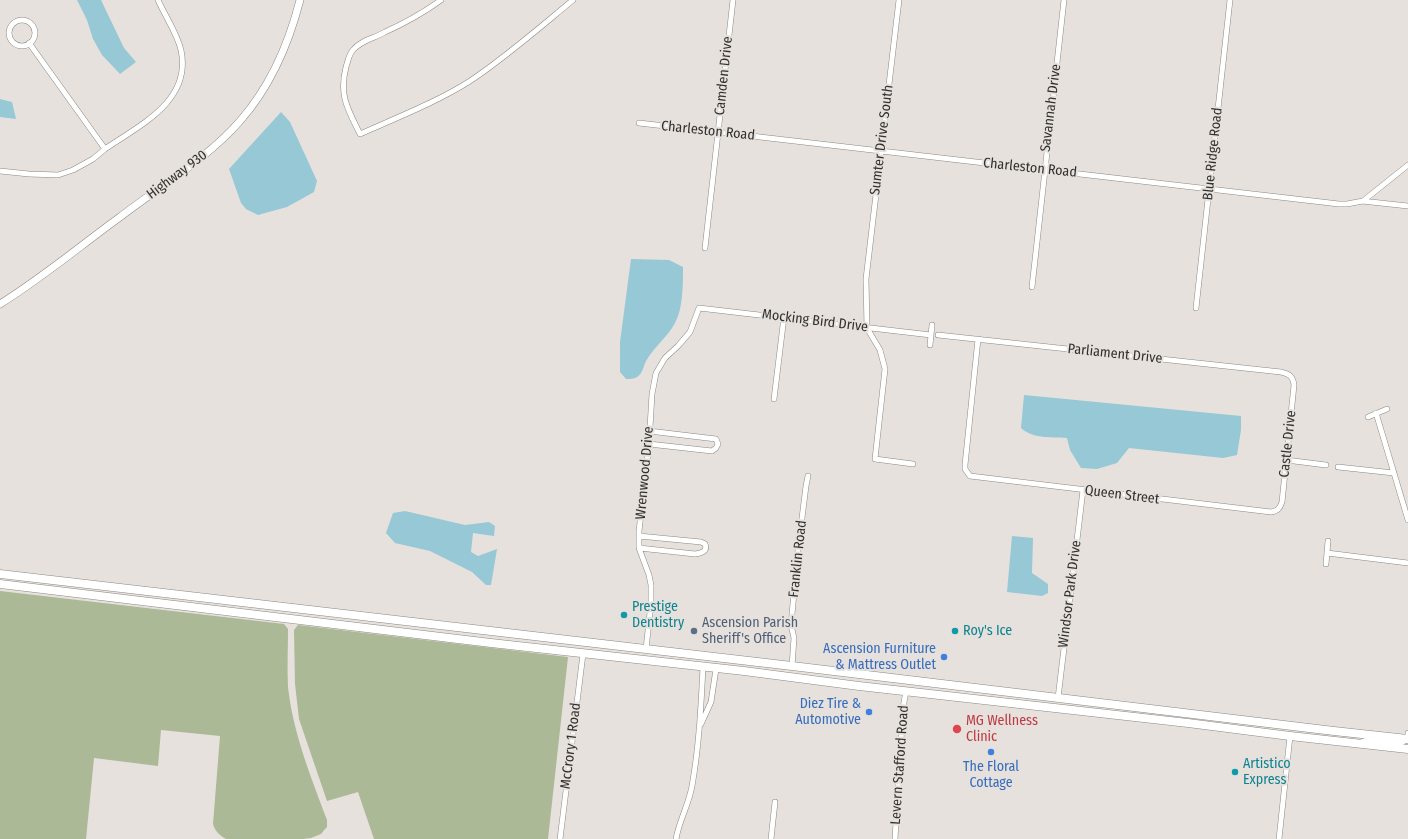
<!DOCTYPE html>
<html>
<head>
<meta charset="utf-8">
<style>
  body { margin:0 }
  canvas { display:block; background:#e6e1dc }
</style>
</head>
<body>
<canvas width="1408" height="839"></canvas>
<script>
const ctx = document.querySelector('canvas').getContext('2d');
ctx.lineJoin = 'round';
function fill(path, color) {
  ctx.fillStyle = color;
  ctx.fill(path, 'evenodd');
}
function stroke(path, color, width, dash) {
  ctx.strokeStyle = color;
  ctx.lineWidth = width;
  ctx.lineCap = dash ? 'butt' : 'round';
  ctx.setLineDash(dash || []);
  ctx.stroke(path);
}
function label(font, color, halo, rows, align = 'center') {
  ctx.font = font + ' "Fira Sans Condensed",sans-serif';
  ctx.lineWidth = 4;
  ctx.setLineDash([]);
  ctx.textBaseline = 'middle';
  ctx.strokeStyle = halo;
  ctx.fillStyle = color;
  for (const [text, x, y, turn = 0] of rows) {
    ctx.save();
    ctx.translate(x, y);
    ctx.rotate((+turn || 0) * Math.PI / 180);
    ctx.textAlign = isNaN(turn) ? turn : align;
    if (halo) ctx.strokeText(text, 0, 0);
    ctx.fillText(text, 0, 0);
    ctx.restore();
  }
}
const green = new Path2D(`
  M0 591 284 624 288 629C288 648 287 668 288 687 293 733 311 777 327 820V827L325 829 321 834 311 838 303 839H226C219 835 215 831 213 824L220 736 161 730 158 766 94 758 86 839H0Z
  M298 625 568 657 548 839H374L358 792 327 801 299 719 295 684 294 630Z`);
const water = new Path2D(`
  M77 0H101L124 48 136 62 120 74 102 55 93 39 87 20Z
  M0 99 12 102 16 119 0 117Z
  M281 112 290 122 317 181 314 192 287 207 258 215 246 209 241 203 229 169Z
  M631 259 669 260 683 267C683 281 683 303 678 316 672 334 655 345 646 361 643 367 643 373 637 377 634 379 629 379 626 379L620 372V342Z
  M1024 395 1241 416V430L1237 455 1223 458 1129 448 1117 463 1097 469 1081 468 1070 450 1067 438C1051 437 1033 439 1021 428Z
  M405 511 465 525 489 522 495 526 494 536 473 533 471 552 478 556 497 549 491 585H486L472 572 430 551 395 543 386 533 393 513Z
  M1012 536 1033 538 1032 573 1048 584V593L1042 596 1007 592Z`);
const street = new Path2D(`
  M441 0C423 13 405 23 385 32 375 38 361 40 353 50 349 54 348 61 346 67 339 95 347 108 360 134 396 118 437 102 470 81 506 57 539 28 573 0
  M899 0 866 279 867 328 880 350 885 369 875 459 913 464
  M9 33a13 13 0 1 1 26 0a13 13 0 1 1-26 0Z
  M29 43 105 149C140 125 192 101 181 50 177 33 165 16 158 0
  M639 123 1339 204H1347L1363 201 1408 165
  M0 171 29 174 58 175 73 170 93 159 105 149
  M1362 201 1408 206
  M705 248 733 0
  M1032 287 1064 0
  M1196 308 1230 0
  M938 335 1281 372C1289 374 1293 376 1294 385L1282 502C1280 508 1278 511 1271 512L970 476 965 469V465L978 339
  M930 345 932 325
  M774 399 784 317
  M1376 413 1408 520
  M1368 417 1387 409
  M649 444 712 451 716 448 718 444 716 439 649 431
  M1286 460 1326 465
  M1338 467 1394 473
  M639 548 695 554C702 553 708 551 705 544L701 542 639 536
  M1327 553 1408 563
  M1326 564 1328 541
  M646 649 651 603V585L649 575 639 548V531L649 444 652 394 656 373 665 358 678 346 690 332 699 308 931 335
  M792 666 794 638 791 625 798 550 806 486 808 476
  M1058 698 1083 490
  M701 724 711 702 716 669
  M1361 742 1367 740 1401 743 1408 739V733
  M560 839 583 654
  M676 839C679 821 689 804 692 786 699 747 701 707 703 667
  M771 839 775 802
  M895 839 903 708 906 691
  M1279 839 1290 736`);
const secondary = new Path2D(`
  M0 304C42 278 80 246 120 217 159 187 208 158 240 121 270 87 289 43 300 0`);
const primary = new Path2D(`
  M0 574 792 666 1334 731 1408 739
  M0 584 491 643 744 671 859 686 1188 723 1290 736 1408 749`);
const markers = [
  [624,615,4,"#0f9aa8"],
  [694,631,4,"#5c6f8a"],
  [955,631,4,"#0f9aa8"],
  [944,657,4,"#3f7fe0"],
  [869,712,4,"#3f7fe0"],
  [957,729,5,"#e0444e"],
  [991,752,4,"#3f7fe0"],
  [1235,772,4,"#0f9aa8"]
];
const streetNames = [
  ["Camden Drive",724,76,-84],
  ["Savannah Drive",1051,108,-83],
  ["Charleston Road",708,131,6],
  ["Sumter Drive South",882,140,-83],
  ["Blue Ridge Road",1213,154,-84],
  ["Charleston Road",1030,168,6],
  ["Highway 930",177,175,-37],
  ["Mocking Bird Drive",815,321,7],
  ["Parliament Drive",1115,354,6],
  ["Castle Drive",1288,444,-84],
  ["Wrenwood Drive",645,473,-85],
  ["Queen Street",1122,495,7],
  ["Franklin Road",798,559,-84],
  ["Windsor Park Drive",1070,594,-83],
  ["McCrory 1 Road",571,746,-83],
  ["Levern Stafford Road",900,765,-86]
];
const cultureNames = [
  ["Prestige",632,607],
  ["Dentistry",632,623],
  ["Roy's Ice",963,631],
  ["Artistico",1243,764],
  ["Express",1243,780]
];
const serviceNames = [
  ["Ascension Parish",702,623],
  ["Sheriff's Office",702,639]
];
const shopNames = [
  ["Ascension Furniture",936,649],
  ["& Mattress Outlet",936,665],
  ["Diez Tire &",861,704],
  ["Automotive",861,720],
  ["The Floral",991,767,"center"],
  ["Cottage",991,783,"center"]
];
const healthNames = [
  ["MG Wellness",966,721],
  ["Clinic",966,737]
];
fill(green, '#abb997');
fill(water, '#96c8d6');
stroke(street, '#8c8883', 6);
stroke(secondary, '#8c8883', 8);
stroke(primary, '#8c8883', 9);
stroke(street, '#fff', 5);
stroke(secondary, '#fff', 7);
stroke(primary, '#fff', 8);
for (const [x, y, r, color] of markers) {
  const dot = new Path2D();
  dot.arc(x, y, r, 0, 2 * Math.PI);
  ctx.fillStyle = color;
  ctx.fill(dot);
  stroke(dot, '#e6e1dc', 1.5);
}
label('14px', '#32302e', '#e6e1dc', streetNames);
label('14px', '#0d838f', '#e6e1dc', cultureNames, 'left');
label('14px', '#4e5e75', '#e6e1dc', serviceNames, 'left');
label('14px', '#366cbe', '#e6e1dc', shopNames, 'right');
label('14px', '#be3a42', '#e6e1dc', healthNames, 'left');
</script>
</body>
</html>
